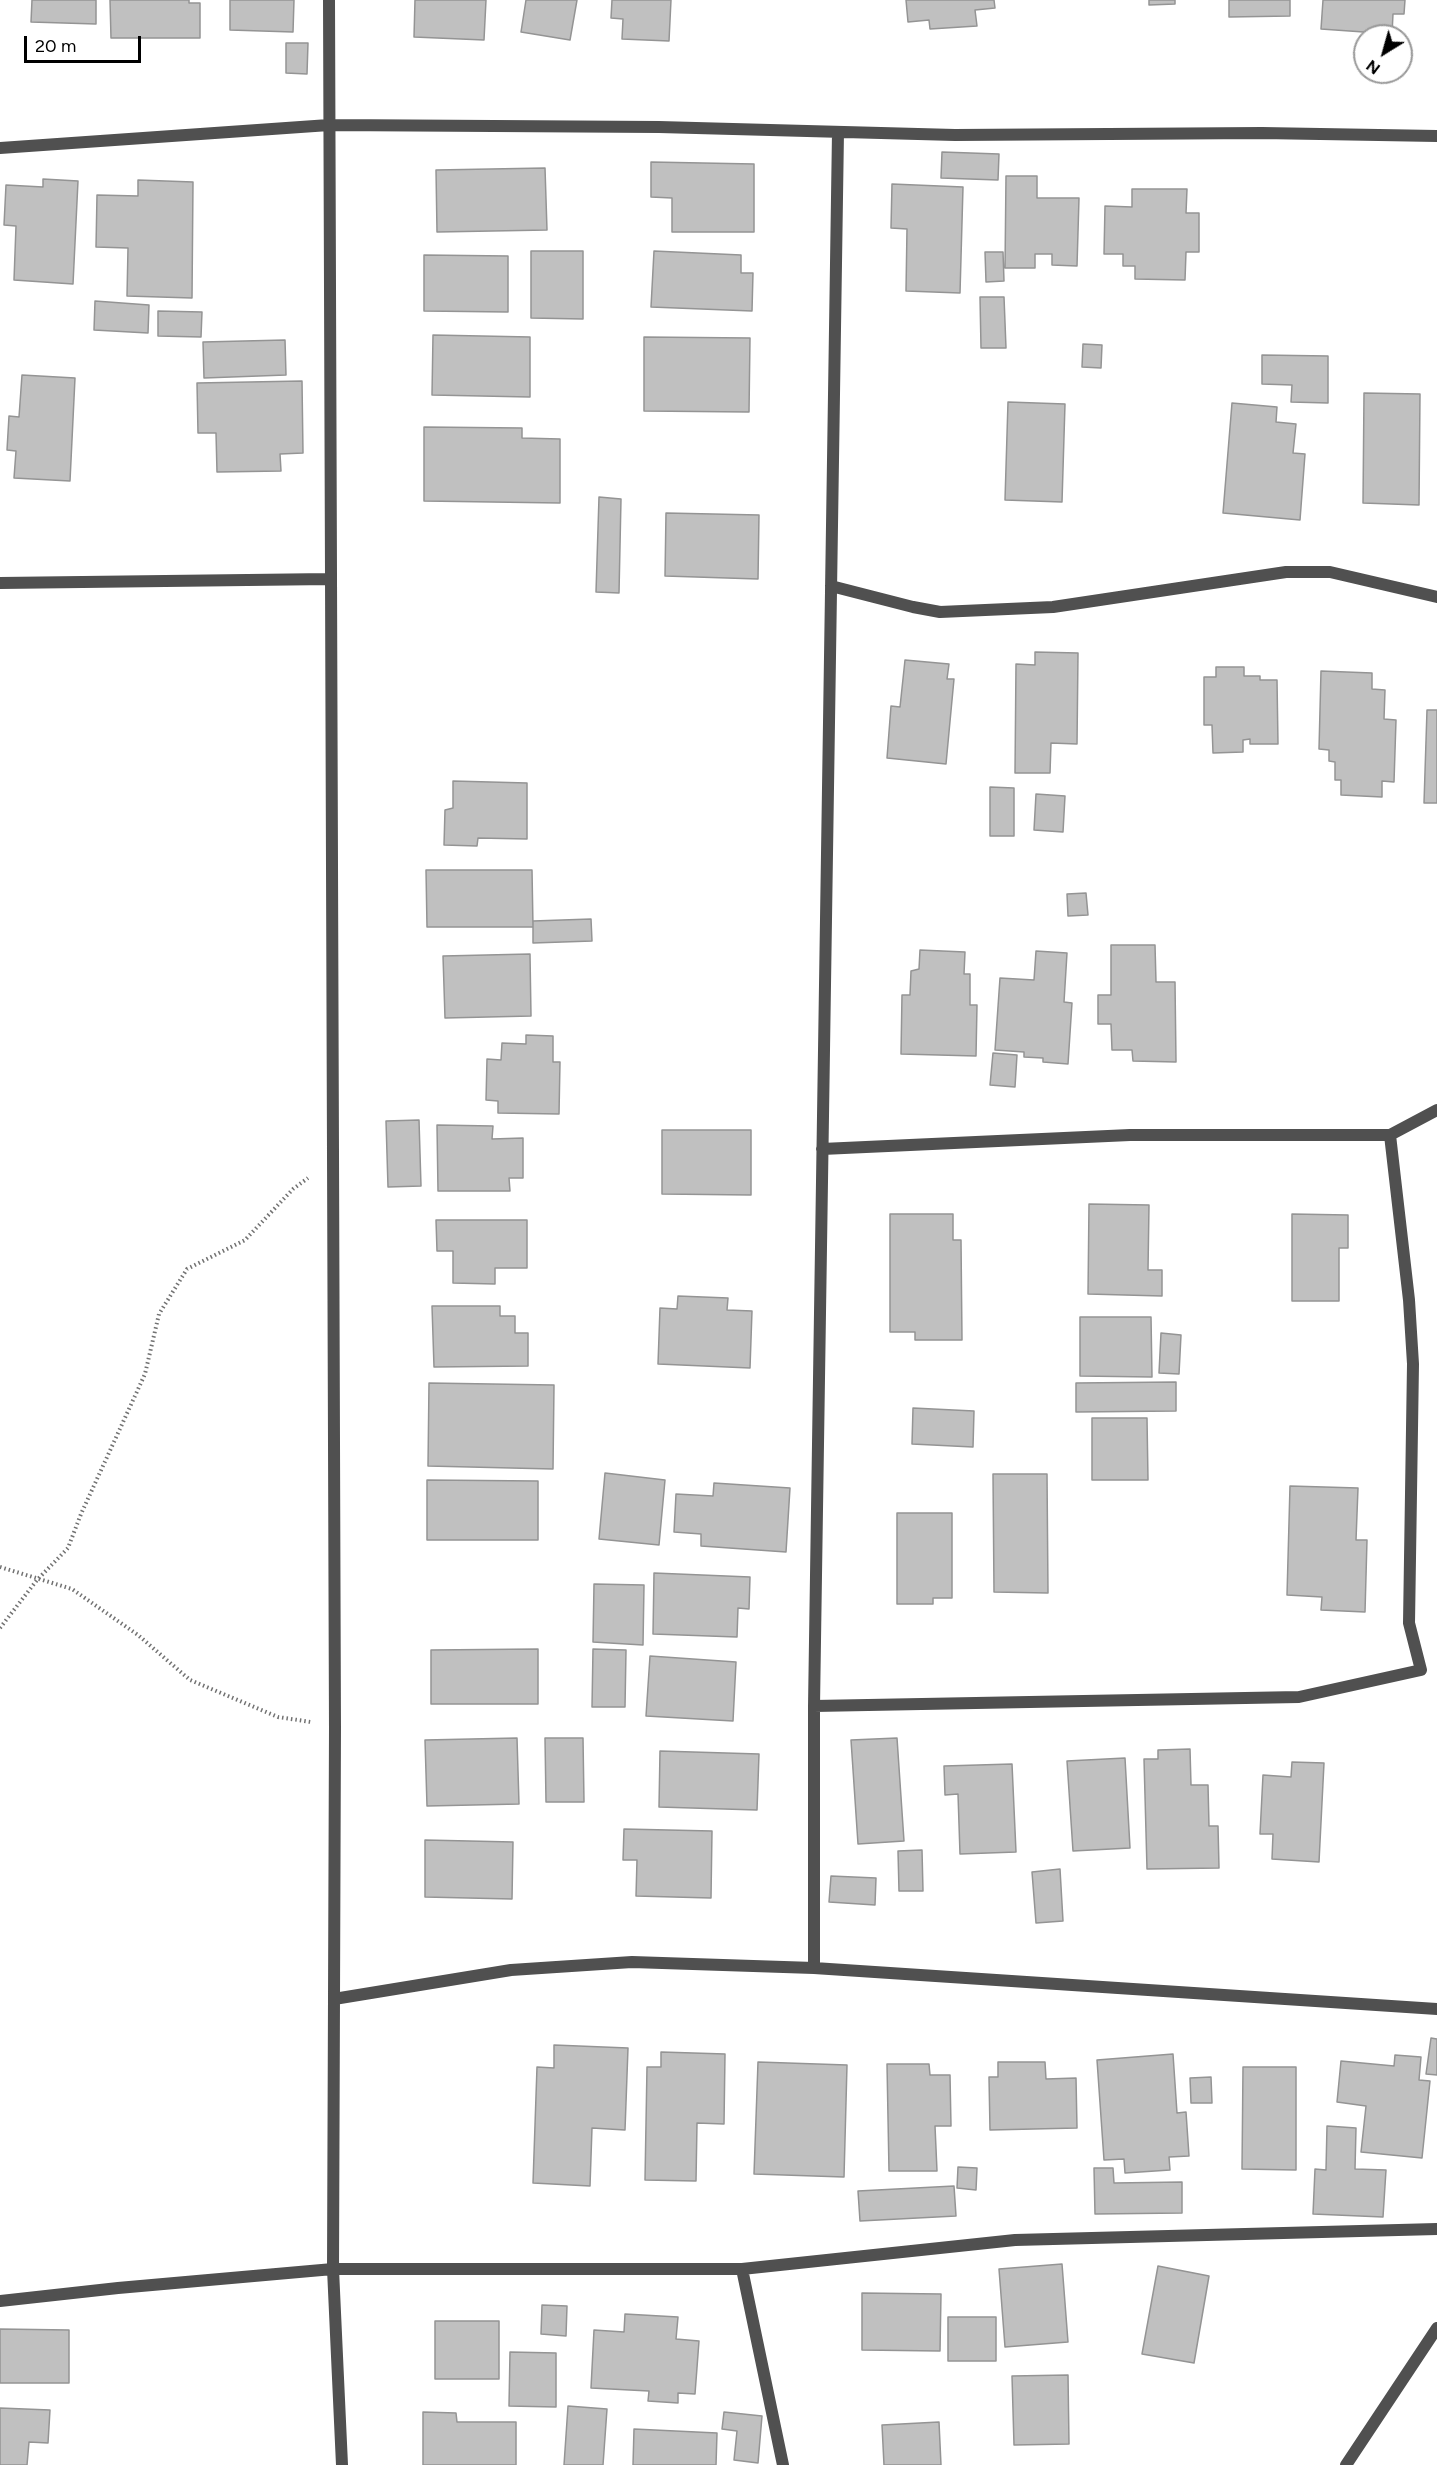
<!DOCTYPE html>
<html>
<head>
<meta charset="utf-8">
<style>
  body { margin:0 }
  #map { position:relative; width:1437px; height:2465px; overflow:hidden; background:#fff; font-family:Figtree,sans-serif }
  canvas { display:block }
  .north { position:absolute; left:1353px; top:24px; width:60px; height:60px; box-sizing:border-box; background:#fff; border:2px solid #999; border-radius:50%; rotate:217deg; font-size:16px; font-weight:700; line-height:24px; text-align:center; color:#000 }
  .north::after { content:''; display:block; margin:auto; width:21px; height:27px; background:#000; clip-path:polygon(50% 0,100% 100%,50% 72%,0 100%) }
  .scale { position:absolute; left:24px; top:36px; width:117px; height:27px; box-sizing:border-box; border:3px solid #000; border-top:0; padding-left:8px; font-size:18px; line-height:21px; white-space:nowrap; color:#000; -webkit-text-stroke:4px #fff; paint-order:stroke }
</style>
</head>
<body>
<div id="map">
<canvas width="1437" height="2465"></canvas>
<div class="north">N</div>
<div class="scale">20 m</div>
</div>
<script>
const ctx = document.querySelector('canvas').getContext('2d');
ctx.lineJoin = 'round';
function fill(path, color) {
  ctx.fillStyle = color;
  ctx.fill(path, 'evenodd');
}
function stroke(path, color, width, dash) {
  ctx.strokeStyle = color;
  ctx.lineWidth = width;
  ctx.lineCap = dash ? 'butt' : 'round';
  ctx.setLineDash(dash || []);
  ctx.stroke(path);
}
const building = new Path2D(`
  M32 0H96V24L31 22Z
  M110 0H189V3H200V38H111Z
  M230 0H294L293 32 230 30Z
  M415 0H486L484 40 414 37Z
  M526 0H577L570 40 521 32Z
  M612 0H671L669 41 622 39 623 19 611 18Z
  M906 0H994L995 8 975 10 977 26 930 29 929 20 908 22Z
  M1149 0H1175V4L1149 5Z
  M1229 0H1290V16L1229 17Z
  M1323 0H1405L1404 14H1393L1392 34 1321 29Z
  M286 43H308L307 74 286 73Z
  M942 152 999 154 998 180 941 178Z
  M651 162 754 164V232H672V198L651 197Z
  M545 168 547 230 437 232 436 170Z
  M1006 176H1037V198H1079L1077 266 1052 265V254H1035V268H1005Z
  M43 179 78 181 73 284 14 280 16 226 4 225 6 185 43 187Z
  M138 180 193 182 192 298 127 296 128 248 96 247 97 195 138 196Z
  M892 184 963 187 960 293 906 291 907 229 891 228Z
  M1132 189H1187L1186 213H1199V252H1186L1185 280 1135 279V266H1123V254H1104L1105 206 1132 207Z
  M531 251H583V319L531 318Z
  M654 251 741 255V273H753L752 311 651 307Z
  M985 252H1003L1004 281 986 282Z
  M424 255 508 256V312L424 311Z
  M980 297H1004L1006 348H981Z
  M95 301 149 305 148 333 94 330Z
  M158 311 202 312 201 337 158 336Z
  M433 335 530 337V397L432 395Z
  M644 337 750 338 749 412 644 411Z
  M285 340 286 375 204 378 203 342Z
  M1083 344 1102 345 1101 368 1082 367Z
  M1262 355 1328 356V403L1291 402 1292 385 1262 384Z
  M22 375 75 378 70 481 14 478 16 451 7 450 9 416 19 417Z
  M302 381 303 453 280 454 281 471 217 472 216 433H198L197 383Z
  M1364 393 1420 394 1419 505 1363 503Z
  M1008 402 1065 404 1062 502 1005 500Z
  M1232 403 1277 407 1276 422 1296 424 1293 453 1305 454 1300 520 1223 513Z
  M424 427 522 428V438L560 439V503L424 501Z
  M599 497 621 499 619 593 596 592Z
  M666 513 759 515 758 579 665 576Z
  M1035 652 1078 653 1077 744 1051 743 1050 773H1015L1016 664 1035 665Z
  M905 660 949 664 947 679H954L946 764 887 758 891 706 900 707Z
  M1216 667H1244V676H1260V680H1277L1278 744H1250V739L1243 740V752L1213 753 1212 725H1204V677H1216Z
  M1321 671 1372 673V689L1385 690 1384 719 1396 720 1394 782 1382 781V797L1341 795V780H1335V762L1329 761V750L1319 749Z
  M1427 710H1437V803H1424Z
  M453 781 527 783V839L478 838 477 846 444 845 445 810 453 808Z
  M990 787 1014 788V836H990Z
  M1036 794 1065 796 1063 832 1034 830Z
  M426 870H532L533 927H427Z
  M1086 893 1088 915 1068 916 1067 894Z
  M591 919 592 941 533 943V921Z
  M1111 945H1155L1156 982H1175L1176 1062 1133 1061 1132 1050H1112L1111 1024H1098V995H1111Z
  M920 950 965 952 964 974H970V1005H977L976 1056 901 1054 902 995H910L911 971 919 969Z
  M1036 951 1067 953 1064 1002 1072 1003 1068 1064 1043 1062V1058L1024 1057V1052L995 1050 1000 978 1034 980Z
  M530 954 531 1016 445 1018 443 956Z
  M526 1035 553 1036V1062H560L559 1114 498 1113V1101L486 1100 487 1059 501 1060 502 1043 526 1044Z
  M993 1053 1017 1055 1015 1087 990 1085Z
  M419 1120 421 1186 388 1187 386 1121Z
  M437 1125 493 1126 492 1139 523 1138V1178H509L510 1191H438Z
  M662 1130H751V1195L662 1194Z
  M1089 1204 1149 1205 1148 1270H1162V1296L1088 1294Z
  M890 1214H953V1240H961L962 1340H915V1332H890Z
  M1292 1214 1348 1215V1248H1339V1301H1292Z
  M436 1220H527V1268H495V1284L453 1283V1251H437Z
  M678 1296 728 1298 727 1310 752 1311 750 1368 658 1364 660 1308 677 1309Z
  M432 1306H500V1316H515V1333H528V1366L434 1367Z
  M1080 1317H1151L1152 1377 1080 1376Z
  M1161 1333 1181 1335 1179 1374 1159 1373Z
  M1176 1382V1411L1076 1412V1383Z
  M429 1383 554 1385 553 1469 428 1466Z
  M913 1408 974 1411 973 1447 912 1444Z
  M1092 1418H1147L1148 1480H1092Z
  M605 1473 665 1480 659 1545 599 1539Z
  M993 1474H1047L1048 1593 994 1592Z
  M427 1480 538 1481V1540H427Z
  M714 1483 790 1488 786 1552 701 1546V1534L674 1532 676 1494 713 1496Z
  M1290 1486 1358 1488 1356 1540H1367L1365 1612 1321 1610 1322 1597 1287 1595Z
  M897 1513H952V1598H933V1604H897Z
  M654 1573 750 1577 749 1609 738 1608 737 1637 653 1634Z
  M594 1584 644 1585 643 1645 593 1642Z
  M538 1649V1704H431V1650Z
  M593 1649 626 1650 625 1707H592Z
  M650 1656 736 1662 733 1721 646 1716Z
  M517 1738 519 1804 427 1806 425 1740Z
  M545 1738H583L584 1802H546Z
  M897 1738 904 1841 858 1844 851 1740Z
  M1190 1749 1191 1785H1208L1209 1826H1218L1219 1868 1147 1869 1144 1759H1158V1750Z
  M660 1751 759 1754 757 1810 659 1807Z
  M1125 1758 1130 1848 1073 1851 1067 1761Z
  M1292 1762 1324 1763 1319 1862 1272 1859 1273 1834H1260L1263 1775 1291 1777Z
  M1012 1764 1016 1852 960 1854 958 1794 945 1795 944 1766Z
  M624 1829 712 1831 711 1898 636 1896 637 1860H623Z
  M425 1840 513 1842 512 1899 425 1897Z
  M922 1850 923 1891H899L898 1851Z
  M1060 1869 1063 1921 1036 1923 1032 1872Z
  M831 1876 876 1878 875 1905 829 1902Z
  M1431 2038 1437 2039V2075L1426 2074Z
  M554 2045 628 2048 625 2130 592 2128 590 2186 533 2183 537 2067 554 2068Z
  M661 2052 725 2054 724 2124 697 2123 696 2181 645 2180 647 2067H661Z
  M1173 2054 1177 2113 1186 2112 1189 2156 1169 2157 1170 2170 1125 2173 1124 2159 1104 2160 1097 2060Z
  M1395 2055 1421 2057 1419 2080 1430 2081 1422 2158 1361 2152 1366 2106 1337 2102 1341 2061 1394 2066Z
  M758 2062 847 2065 844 2177 754 2174Z
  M998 2062H1045L1046 2079 1076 2078 1077 2128 990 2130 989 2077H998Z
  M887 2064H929L930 2075H950L951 2126H935L937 2171H889Z
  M1243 2067H1296V2170L1242 2169Z
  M1211 2077 1212 2103H1191L1190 2078Z
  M1327 2126 1356 2128 1355 2169 1386 2170 1383 2217 1313 2214 1315 2169 1326 2170Z
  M958 2167 977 2168 976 2190 957 2188Z
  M1094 2168H1113L1114 2183 1182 2182V2213L1095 2214Z
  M954 2186 956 2216 860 2221 858 2191Z
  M1062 2264 1068 2342 1005 2347 999 2269Z
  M1158 2266 1209 2276 1194 2363 1142 2354Z
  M862 2293 941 2294 940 2351 862 2350Z
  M542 2305 567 2306 566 2336 541 2334Z
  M625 2314 678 2317 676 2339 699 2341 695 2394 678 2393V2403L648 2401 649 2391 591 2388 594 2330 624 2332Z
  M948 2317H996V2361H948Z
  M435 2321H499V2379H435Z
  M0 2329 69 2330V2383H0Z
  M510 2352 556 2353V2407L509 2406Z
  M1068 2375 1069 2444 1014 2445 1012 2376Z
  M568 2406 607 2409 603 2465H564Z
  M0 2408 50 2410 48 2443 29 2442 27 2465H0Z
  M423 2412 456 2413 457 2422H516V2465H423Z
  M724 2412 762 2416 758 2463 734 2460 737 2431 722 2429Z
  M939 2422 941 2465H884L882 2425Z
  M634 2429 717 2433 716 2465H633Z`);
const path = new Path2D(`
  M0 1567 72 1589 138 1635 190 1680 278 1717 311 1722
  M0 1628 37 1580 68 1548 81 1514 145 1374 159 1314 187 1269 245 1240 293 1189 308 1178`);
const minor = new Path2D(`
  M329 0 335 1726 333 2269 342 2465
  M0 148 329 125 659 127 955 135 1262 133 1437 136
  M0 583 330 579
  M831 586 913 607 940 612 1053 607 1286 572H1330L1437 597
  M822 1149 1130 1135H1390L1437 1110
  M814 1706 1299 1697 1421 1670 1409 1623 1413 1364 1409 1300 1390 1135
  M814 1968V1706L838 132
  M334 1999 511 1970 632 1962 814 1968 1437 2009
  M742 2269 783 2465
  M0 2301 118 2288 333 2269H742L1015 2240 1437 2229
  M1346 2465 1437 2328`);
fill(building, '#c0c0c0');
stroke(building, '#949494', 1.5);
stroke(path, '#727272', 4, [1.5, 3]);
stroke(minor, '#505050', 12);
</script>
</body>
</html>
